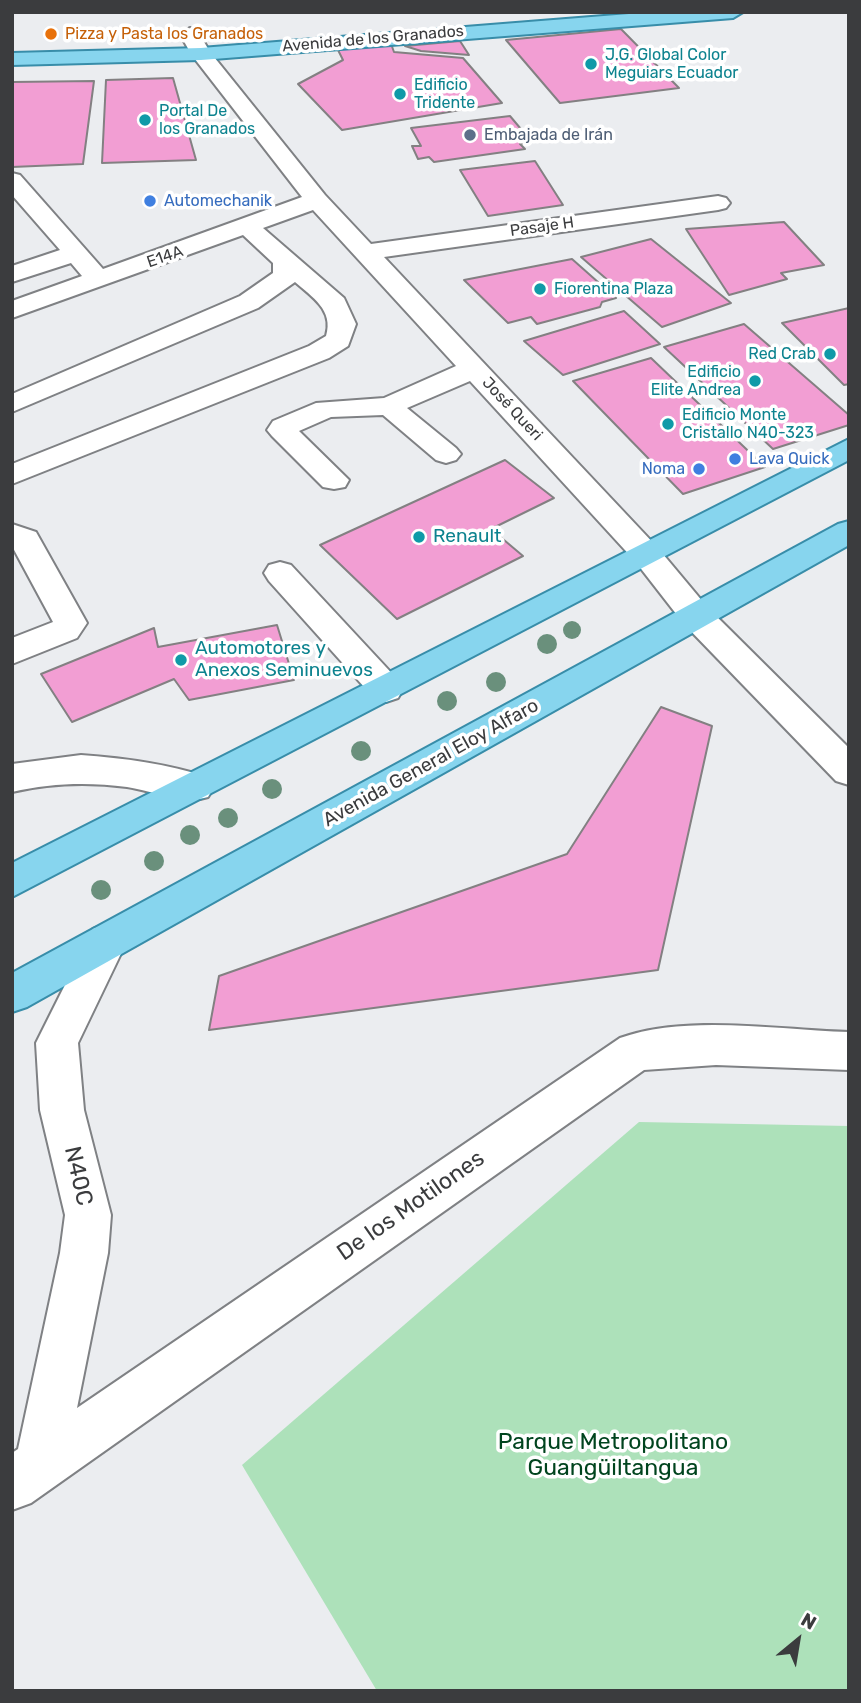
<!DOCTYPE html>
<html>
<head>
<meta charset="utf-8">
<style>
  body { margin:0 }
  #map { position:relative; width:861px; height:1703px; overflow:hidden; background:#ebedf0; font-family:Rubik,sans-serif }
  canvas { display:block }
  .frame { position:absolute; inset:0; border:14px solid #3b3c3e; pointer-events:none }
  .north { position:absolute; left:763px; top:1605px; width:70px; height:70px; -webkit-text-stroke:5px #fff; paint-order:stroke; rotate:30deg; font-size:19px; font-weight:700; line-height:28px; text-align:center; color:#3b3c3e }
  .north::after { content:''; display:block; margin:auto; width:24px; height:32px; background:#3b3c3e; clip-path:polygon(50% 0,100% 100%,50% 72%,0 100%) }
</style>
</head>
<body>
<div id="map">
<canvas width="861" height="1703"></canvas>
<div class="frame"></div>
<div class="north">N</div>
</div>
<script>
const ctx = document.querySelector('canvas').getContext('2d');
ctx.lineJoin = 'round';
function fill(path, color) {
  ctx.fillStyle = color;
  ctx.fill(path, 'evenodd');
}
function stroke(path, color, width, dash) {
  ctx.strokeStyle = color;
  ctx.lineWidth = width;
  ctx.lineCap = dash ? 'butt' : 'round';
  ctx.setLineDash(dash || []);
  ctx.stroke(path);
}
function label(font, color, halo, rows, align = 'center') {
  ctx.font = font + ' Rubik,sans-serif';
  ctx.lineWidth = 7;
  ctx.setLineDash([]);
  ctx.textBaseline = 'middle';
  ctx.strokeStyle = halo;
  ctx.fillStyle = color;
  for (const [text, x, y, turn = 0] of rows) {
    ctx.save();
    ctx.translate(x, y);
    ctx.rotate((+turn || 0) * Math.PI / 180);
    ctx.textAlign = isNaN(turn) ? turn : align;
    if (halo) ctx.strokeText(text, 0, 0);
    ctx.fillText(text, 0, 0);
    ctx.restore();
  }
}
const green = new Path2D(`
  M639 1122 849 1126V1691H377L242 1465Z`);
const building = new Path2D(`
  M621 29 679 88 560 103 506 40Z
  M390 41 394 52 463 58 502 103 342 130 298 84 343 60 336 46Z
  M460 41 469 55 421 51 405 46Z
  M173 78 196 160 102 163 106 80Z
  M94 81 83 164 12 167V82Z
  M510 116 531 141 520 144 525 149 434 162 429 157 418 159 412 146H421L411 128Z
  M535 161 563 205 488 216 460 170Z
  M784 222 824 265 781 273 787 279 729 295 686 229Z
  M651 239 731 303 662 327 581 257Z
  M572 259 616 298 602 302 600 307 537 324 531 317 508 323 464 280Z
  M849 308V384L844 385 782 323Z
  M624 311 660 344 563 375 524 341Z
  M744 324 849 415V425L773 449 664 347Z
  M651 358 765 467 683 494 573 381Z
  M505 460 554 498 491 529 523 556 397 619 320 545Z
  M277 625 294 680 189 700 174 679 72 722 41 674 154 628 158 647Z
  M661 707 712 726 658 970 209 1030 219 976 567 854Z`);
const minor = new Path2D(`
  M190 28 197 30 210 52 325 195 371 244 718 196 726 198 730 203 726 208 718 210 384 257 657 547 708 608 849 748V785L836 781 684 624 635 561 470 381 407 408 456 448 461 454 456 460 446 463 436 460 383 415 331 417 299 431 349 480 345 487 334 489 323 487 272 436 267 430 273 421 316 403 384 398 456 366 313 210 263 228 344 298 356 324 348 346 329 358 12 484V464L309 346 326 336C334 310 312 297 295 282L258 308 12 412V394L240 296 273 273V263L243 235 12 318V301L82 276 71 263 12 282V266L60 250 12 195V173L20 175 103 269 302 197 191 54 180 34Z
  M12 524 36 532 87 623 77 638 12 664V638L53 622 12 546Z
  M280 562 291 565 398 680 403 689 398 698 386 702 374 698 269 581 264 573 269 565Z
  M81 755C124 758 167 764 208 777L214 787 208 797C184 805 153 791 127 787 88 782 51 783 12 792V764Z
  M107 924 121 929 127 941 78 1043 84 1110 111 1215 108 1253 77 1408 620 1038C686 1014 779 1030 849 1032V1070L716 1065 644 1070 31 1503 12 1510V1453L18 1449 60 1253 65 1215 40 1110 36 1043 93 929Z`);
const major = new Path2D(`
  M654 12H743L733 18 201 60 12 65V53L201 48Z
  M849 439V460L12 897V863Z
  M849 521V545L27 1007 12 1012V973L838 524Z`);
const trees = [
  [572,630,9],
  [547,644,10],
  [496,682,10],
  [447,701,10],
  [361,751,10],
  [272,789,10],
  [228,818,10],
  [190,835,10],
  [154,861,10],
  [101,890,10]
];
const markers = [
  [51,34,7,"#e8710a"],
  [591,64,7,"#0f9aa8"],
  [400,94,7,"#0f9aa8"],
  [145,120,7,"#0f9aa8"],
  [470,135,7,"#5c6f8a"],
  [150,201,7,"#3f7fe0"],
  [540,289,7,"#0f9aa8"],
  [830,354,7,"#0f9aa8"],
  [755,381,7,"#0f9aa8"],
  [668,424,7,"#0f9aa8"],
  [735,459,7,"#3f7fe0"],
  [699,469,7,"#3f7fe0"],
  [419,537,7,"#0f9aa8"],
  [181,660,7,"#0f9aa8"]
];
const farFoodnames = [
  ["Pizza y Pasta los Granados",65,34]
];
const farStreetnames = [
  ["Avenida de los Granados",373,39,-5],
  ["Pasaje H",542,227,-8],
  ["E14A",165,257,-19],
  ["José Queri",512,409,47]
];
const farCulturenames = [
  ["J.G. Global Color",605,55],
  ["Meguiars Ecuador",605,73],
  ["Edificio",414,85],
  ["Tridente",414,103],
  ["Portal De",159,111],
  ["los Granados",159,129],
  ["Fiorentina Plaza",554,289],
  ["Red Crab",816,354,"right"],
  ["Edificio",741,372,"right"],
  ["Elite Andrea",741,390,"right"],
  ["Edificio Monte",682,415],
  ["Cristallo N40-323",682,433]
];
const farServicenames = [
  ["Embajada de Irán",484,135]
];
const farShopnames = [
  ["Automechanik",164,201],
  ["Lava Quick",749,459],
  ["Noma",685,469,"right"]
];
const cultureNames = [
  ["Renault",433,537],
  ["Automotores y",195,649],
  ["Anexos Seminuevos",195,671]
];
const streetNames = [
  ["Avenida General Eloy Alfaro",431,763,-29]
];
const nearStreetnames = [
  ["N40C",78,1176,77],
  ["De los Motilones",411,1206,-35]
];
const nearParknames = [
  ["Parque Metropolitano",613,1442],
  ["Guangüiltangua",613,1468]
];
fill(green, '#ade1ba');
fill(building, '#f29ed3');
stroke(building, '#838082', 2);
stroke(minor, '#7f8184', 4);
stroke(major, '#388da9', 4);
fill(minor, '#fff');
fill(major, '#87d5ee');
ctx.fillStyle = '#6a907c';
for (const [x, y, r] of trees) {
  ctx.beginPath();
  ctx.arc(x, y, r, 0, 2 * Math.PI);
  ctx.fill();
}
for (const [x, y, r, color] of markers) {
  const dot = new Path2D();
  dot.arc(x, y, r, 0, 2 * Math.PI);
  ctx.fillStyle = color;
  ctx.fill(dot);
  stroke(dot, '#fff', 2.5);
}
label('16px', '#c56008', '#fff', farFoodnames, 'left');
label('16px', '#3b3c3e', '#fff', farStreetnames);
label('16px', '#0d838f', '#fff', farCulturenames, 'left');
label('16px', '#4e5e75', '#fff', farServicenames, 'left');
label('16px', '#366cbe', '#fff', farShopnames, 'left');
label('19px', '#0d838f', '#fff', cultureNames, 'left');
label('19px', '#3b3c3e', '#fff', streetNames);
label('23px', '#3b3c3e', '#fff', nearStreetnames);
label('23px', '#00441e', '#fff', nearParknames);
</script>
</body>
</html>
